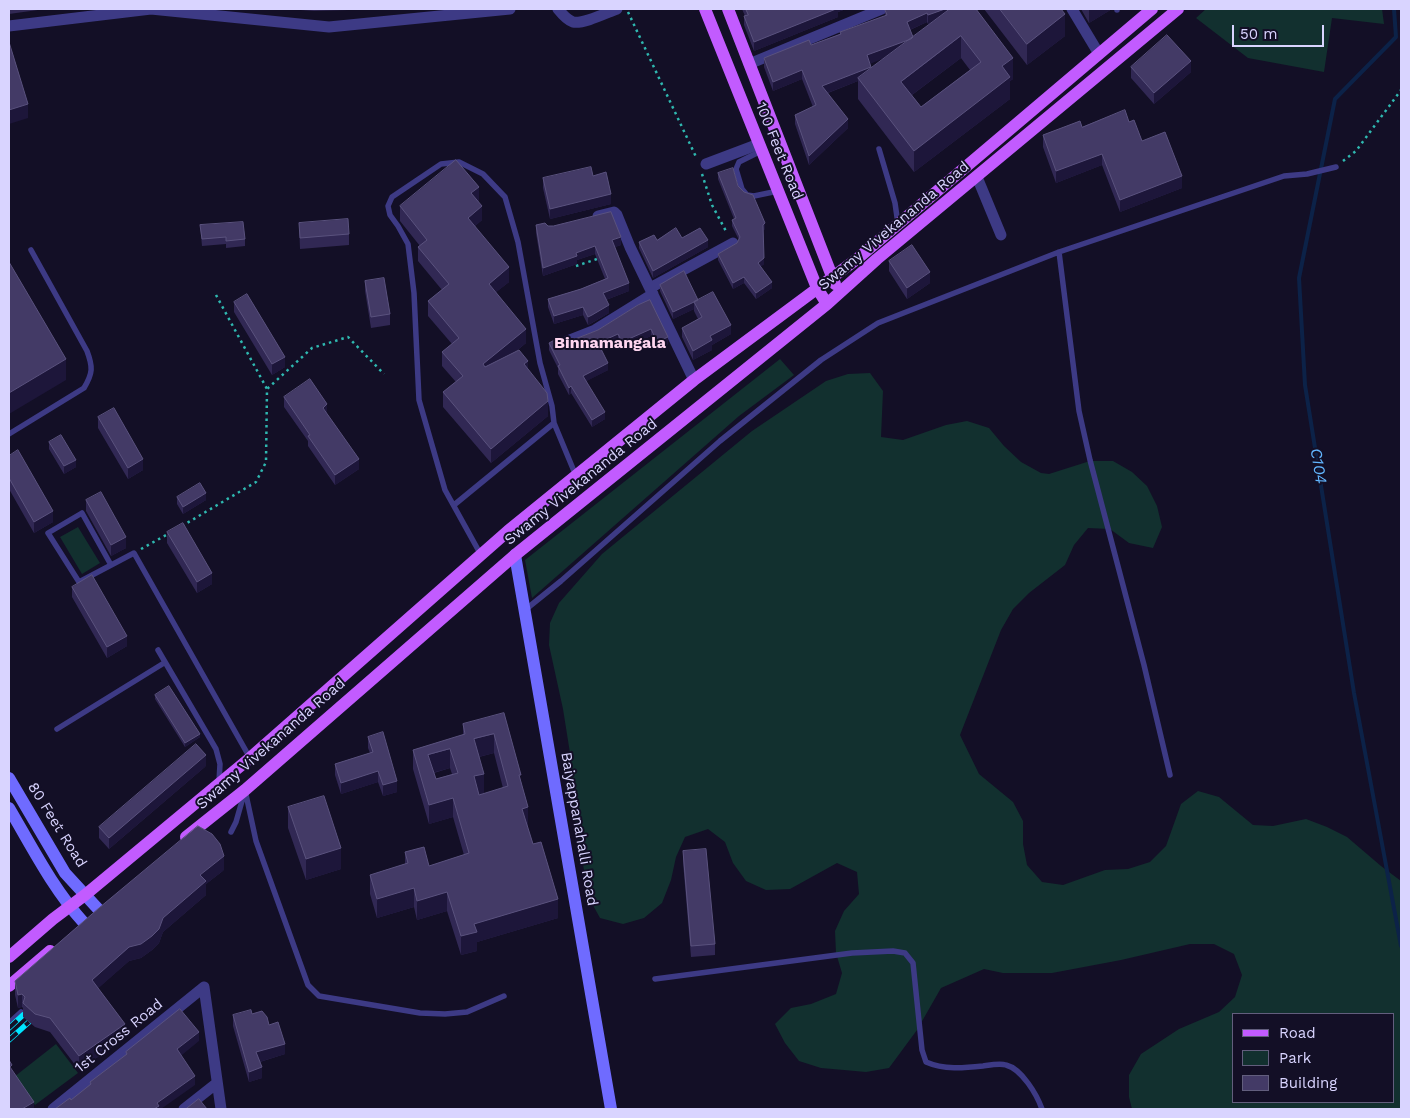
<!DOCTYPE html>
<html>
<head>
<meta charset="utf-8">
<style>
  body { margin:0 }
  #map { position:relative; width:1410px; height:1118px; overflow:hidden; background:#130f26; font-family:"Work Sans",sans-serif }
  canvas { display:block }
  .frame { position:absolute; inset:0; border:10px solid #d9d4ff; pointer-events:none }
  .legend { position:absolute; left:1232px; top:1013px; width:162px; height:90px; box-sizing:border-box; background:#130f26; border:1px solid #625e7d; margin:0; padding:6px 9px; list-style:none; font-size:15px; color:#d9d4ff }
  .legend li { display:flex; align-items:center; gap:10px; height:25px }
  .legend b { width:25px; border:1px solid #625e7d }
  .scale { position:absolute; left:1232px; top:25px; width:92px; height:22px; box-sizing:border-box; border:2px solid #d9d4ff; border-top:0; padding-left:6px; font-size:15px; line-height:18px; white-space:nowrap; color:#d9d4ff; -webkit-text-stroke:4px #130f26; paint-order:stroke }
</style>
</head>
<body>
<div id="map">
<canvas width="1410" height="1118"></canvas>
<div class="frame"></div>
<ul class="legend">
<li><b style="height:6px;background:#c25bff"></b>Road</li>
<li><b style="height:14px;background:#12302f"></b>Park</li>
<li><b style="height:14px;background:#433a66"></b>Building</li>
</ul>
<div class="scale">50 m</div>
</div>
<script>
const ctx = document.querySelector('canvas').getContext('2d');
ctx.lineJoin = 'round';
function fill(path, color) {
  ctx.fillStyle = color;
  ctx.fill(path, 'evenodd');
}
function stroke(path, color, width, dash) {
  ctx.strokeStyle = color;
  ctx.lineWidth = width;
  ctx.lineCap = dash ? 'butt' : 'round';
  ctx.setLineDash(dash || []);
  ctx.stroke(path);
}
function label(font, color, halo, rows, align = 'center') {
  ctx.font = font + ' "Work Sans",sans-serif';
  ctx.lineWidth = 4;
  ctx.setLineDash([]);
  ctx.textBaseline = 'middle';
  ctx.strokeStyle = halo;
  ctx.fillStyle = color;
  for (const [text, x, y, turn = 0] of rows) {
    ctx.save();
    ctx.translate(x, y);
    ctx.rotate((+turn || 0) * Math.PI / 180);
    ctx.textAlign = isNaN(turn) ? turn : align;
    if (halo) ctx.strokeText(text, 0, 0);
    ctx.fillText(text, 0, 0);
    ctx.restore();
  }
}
const green = new Path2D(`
  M1206 9H1382L1384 24 1332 18 1324 72 1248 58 1196 18Z
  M780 359 794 375 739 416 532 598 525 560Z
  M870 373 883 391 881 437 903 440 946 425 967 421 989 428 1004 446 1021 462 1041 473 1049 474 1090 461H1113L1132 472 1147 486 1157 506 1162 527 1153 548 1129 543 1110 529 1088 528 1074 545 1065 565 1029 593 1013 609 1001 630 960 735 979 774 1013 802 1023 821V844L1027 865 1042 882 1063 885 1105 870 1128 869 1150 862 1166 846 1181 804 1198 791 1219 797 1253 825 1273 826 1306 819 1327 827 1347 837 1381 866 1401 881V1109H1132L1129 1097V1075L1141 1054 1179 1029 1219 1012 1235 997 1242 975 1234 954 1214 944H1190L1121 960 1052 973H1003L984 969 941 988 917 1030 889 1068 866 1072 844 1070 821 1068 799 1061 785 1043 775 1024 791 1008 811 1004 836 994 842 973 836 953 835 931 844 911 859 894 857 872 837 863 790 889 766 890 746 881 733 863 725 842 708 829 685 837 676 857 671 880 662 903 644 918 623 924 600 918 589 898 575 820 570 753 563 709 549 645 550 623 559 603 602 554 752 431 826 381 848 374ZM1234 1014H1394V1102H1234Z
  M78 527 100 563 82 574 60 537Z
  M56 1044 78 1073 35 1105 14 1077Z`);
const stream = new Path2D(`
  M1394 9 1396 37 1335 99 1299 278 1305 385 1354 693 1401 946`);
const path = new Path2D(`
  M628 12 697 159
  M1343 161 1356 151 1401 90
  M702 174 712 205 727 233
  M576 266 600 258
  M216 295 267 389
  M182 526 256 482 266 462 267 389 312 348 348 337 384 374
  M141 549 168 534`);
const lane = new Path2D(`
  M1117 9V10
  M879 149 895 203 898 224
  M761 151 739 162 736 169 742 189 747 195 754 196 778 191
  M1059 252 1079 411 1090 460 1144 665 1170 775
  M9 434 84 388C93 373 93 367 87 351L31 250
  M454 505 554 423 576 476
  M481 555 445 490 419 400 414 293 408 244 398 226 390 215 388 206 392 197 441 164 459 162 483 174 505 197 518 242 540 363 552 406 554 423
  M111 565 82 513 48 533 79 582 134 553 250 758
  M525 610 561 581 720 441 821 360 878 323 1059 252 1284 176 1307 174 1336 167
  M158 650 216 749 220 764 219 782
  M57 729 164 663
  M245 790 256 841 308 985 319 996 420 1013 445 1014 467 1012 504 996
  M231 832 236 822 244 794
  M655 979 852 953 893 951 905 953 913 963 922 1050 926 1062C944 1070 964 1068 983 1066 990 1065 1000 1063 1006 1065 1022 1069 1037 1095 1042 1109
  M9 1023 21 1012`);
const street = new Path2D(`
  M558 9C562 14 567 20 573 22 584 24 606 13 617 9
  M1072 9 1099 54
  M9 26 151 9 329 27 510 9
  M749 64 882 9
  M706 164 759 144
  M977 177 1001 235
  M598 216 614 212 617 215 630 247 694 380
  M650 288 733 243
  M567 341 595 330 653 294
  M204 987 221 1109
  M53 1109 204 987
  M184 1109 217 1083`);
const secondary = new Path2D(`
  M515 555 611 1109
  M9 778 65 873 99 910
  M9 808C32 847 53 889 84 923`);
const primary = new Path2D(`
  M705 9 817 288 827 304
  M728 9 835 284
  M186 837 245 790 515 555 827 304 877 259 1178 9
  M9 957 53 919 85 895 250 758 508 531 694 380 857 259 1152 9
  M9 986 50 951`);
const rail = new Path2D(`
  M9 1028 23 1015
  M9 1040 29 1022`);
const wall = new Path2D(`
  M9 9H45L9 14Z
  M287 9H364L349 10 314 11Z
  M742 9H846L838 12V17L754 51 744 25V16H745Z
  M976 9 1013 79 1010 81V99L914 172 858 99V81L828 93 848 128 809 165 795 124V115L813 107 802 79 773 91 764 67V58L811 45 840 34V32L885 16V10ZM927 22 928 24 931 23 913 37 910 30ZM886 57 871 68 870 63ZM961 58 970 70 921 107 912 95Z
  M984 9H1061L1065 36 1027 65Z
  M1081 9H1112L1089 23Z
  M1131 67 1191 72 1154 104 1131 78Z
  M1129 122 1142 141 1182 188 1120 212 1102 165 1056 183 1043 147V135L1082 127Z
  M718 173 738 186 765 229 763 230 764 264 760 267 772 288 756 299 744 283 733 289 718 260V254L737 243 739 240 732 226V220L734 219 718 179Z
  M593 176 611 204 550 219 543 188V178Z
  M478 202 482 220 475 226 509 282 496 292 526 343 514 353 528 370 548 416 491 463 443 407V392L456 382 442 366V352L452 344 428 316V301L442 290 418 261V247L420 246 400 221V206Z
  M299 223 349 234V245L300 249Z
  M200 225 245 239V246L226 248V244L202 246Z
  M536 225 548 226 621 245 615 247 629 291 606 300 609 313 592 323 588 325 583 315 554 324 548 307V299L581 289 605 279 595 254 577 260V264L543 276 536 233Z
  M682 238 708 247 653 278 639 248V242L657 240Z
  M889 261 930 283 907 299 889 271Z
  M365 281 390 314V325L371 328 365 291Z
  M660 285 698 300 731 334 712 345V350L693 360 682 337V328L698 319 694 311V309L673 319 660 291Z
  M234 302 285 367 272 375 234 312Z
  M638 305 668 344 657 350 651 336 622 349 618 341 601 348 608 370 586 381 605 419 592 427 571 393 569 395 558 374V368L549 350V343L570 341 598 330Z
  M284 397 327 414 359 469 335 485 308 446V441L284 407Z
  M98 417 143 470 128 479 98 428Z
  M49 442 76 467 64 474 49 449Z
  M9 456 53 522 34 533 9 489Z
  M177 497 206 500 183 514 177 504Z
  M86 500 126 548 111 556 86 511Z
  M167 532 212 584 197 593 167 543Z
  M72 587 127 646 107 658 72 597Z
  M155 695 200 737 185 747 155 699Z
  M504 713 521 782 527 827 558 918 477 942V951L461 955 447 911 417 920 414 907 377 918 370 894V875L405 864V852L429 866 464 855 453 817 429 824 413 769V750L463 735V724ZM494 753 503 788 479 795V794L484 793 479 757ZM450 768 452 774 436 779 434 773Z
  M368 737 397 792 383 796 378 782 341 794 335 775V764L370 753 368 748Z
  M206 766 109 849 99 838V827Z
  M288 807 341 869 306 880 288 828Z
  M683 851 715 944V955L691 957 683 862Z
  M224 870 206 884V895L163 932 159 943 152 950 141 958 129 961 98 988 125 1038 79 1070 50 1032 35 1027 23 1017V1008L22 1007 18 1008 15 995V981Z
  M252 1014 269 1025 285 1054 260 1062 262 1078 249 1082 233 1026V1015Z`);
const shadedWall = new Path2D(`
  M836 9H846L838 12V17L754 51V42Z
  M945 9H962V11L928 24V15Z
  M1089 9H1112L1089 23Z
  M927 13V22L907 31V22Z
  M1065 14V36L1027 65V44Z
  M961 36V58L901 103V82Z
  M913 38V47L867 65V55Z
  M1013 58V79L1010 81V99L914 172V151L1002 66Z
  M1191 61V72L1154 104V93Z
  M871 67V76L858 78V81L822 95V86Z
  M802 70V79L773 91V82Z
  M28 104V118L9 124V110Z
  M848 119V128L809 165V156Z
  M1102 154V165L1056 183V171Z
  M1182 176V188L1120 212V200Z
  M479 187V202L471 208V193Z
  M611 194V204L550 219V209Z
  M482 206V220L468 232V218Z
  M765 223V229L763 231V225Z
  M621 237V245L612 248V240Z
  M708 240V247L653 278V271Z
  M595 246V254L577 260V264L543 276V268L576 253Z
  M764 258V264L758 269V263Z
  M509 267V282L489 298V284Z
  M930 272V283L907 299V288Z
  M744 277V283L733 289V283Z
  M772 282V288L756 299V293Z
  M629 283V291L603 301V293Z
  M694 302V309L673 319V312Z
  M609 305V313L588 325V317Z
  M583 307V315L554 324V316Z
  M731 325V334L712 345V350L693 360V351L710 336Z
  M526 329V343L483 378V364Z
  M651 329V336L622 349V342Z
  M618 334V341L598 350V343Z
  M668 337V344L657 350V342Z
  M285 357V367L272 375V364Z
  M66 359V380L9 414V393Z
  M528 361V375L524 364Z
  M608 363V370L583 383V376Z
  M571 386V393L569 395V388Z
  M548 401V416L491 463V449Z
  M327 404V414L323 408Z
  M605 412V419L592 427V420Z
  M143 459V470L128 479V468Z
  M359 459V469L335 485V475Z
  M76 460V467L64 474V466Z
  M206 493V500L183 514V507Z
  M53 511V522L34 533V522Z
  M126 537V548L111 556V545Z
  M212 573V584L197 593V582Z
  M127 636V646L107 658V647Z
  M200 734V737L185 747V743Z
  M494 734V753L474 758V739Z
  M450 749V768L428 774V755Z
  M206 755V766L109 849V838Z
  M378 771V782L341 794V783Z
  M484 774V793L474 795V776Z
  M397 781V792L383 796V785Z
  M453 798V817L429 824V805Z
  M528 807V826L522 828V809Z
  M341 848V869L306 880V859Z
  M224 856V870L206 884V895L163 932 159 943 152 950 141 958 129 961 92 994V980L163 918 200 875Z
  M414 888V907L377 918V899Z
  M447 892V911L417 920V901Z
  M558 899V918L477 942V951L461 955V936L474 924Z
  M22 994V1007L18 1008V995Z
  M125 1024V1038L79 1070V1056Z
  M199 1032V1041L177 1059V1049Z
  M285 1044V1054L256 1063V1052Z
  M262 1067V1078L249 1082V1072Z
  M195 1076V1085L161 1109H154L157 1103Z
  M34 1102V1109H22Z`);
const building = new Path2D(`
  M746 9H836L754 42 744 16 748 15Z
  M888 9H945L928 15 927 13 907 22 913 37 911 39 867 55 871 67 822 86 848 119 809 156 795 115 816 105 802 70 773 82 764 58 809 40 811 45 841 34 840 32 887 15 885 10Z
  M950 9H976L1013 58 1002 66 1010 77 914 151 858 78ZM961 36 981 62 921 107 901 82Z
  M1000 9H1061L1065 14 1027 44Z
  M1167 35 1191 61 1154 93 1131 67Z
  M9 42 28 104 9 110Z
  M1125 110 1129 122 1134 120 1142 141 1165 132 1182 176 1120 200 1102 154 1056 171 1043 135 1080 121 1082 127Z
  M456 160 479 187 471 193 482 206 468 218 509 267 489 284 526 329 483 364 485 367 519 350 528 361 524 364 547 393 548 401 491 449 443 392 463 376 442 352 459 338 428 301 449 284 418 247 427 240 400 206Z
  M591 167 593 176 606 172 611 194 550 209 543 178Z
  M733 168 738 186 744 192 753 195 765 223 763 225 764 258 758 263 772 282 756 293 744 277 733 283 718 254 737 243 740 237 732 220 736 218 718 173Z
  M611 212 621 237 612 240 629 283 603 293 609 305 592 315 588 317 583 307 554 316 548 299 581 289 608 278 595 246 576 253 577 256 543 268 536 225 545 223 548 226H553Z
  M348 219 349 234 300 238 299 223Z
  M243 222 245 239 226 241V237L202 239 200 225Z
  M676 228 682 238 700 228 708 240 653 271 639 242 654 235 657 240Z
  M912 245 930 272 907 288 889 261Z
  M9 262 66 359 9 393Z
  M684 271 698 300 694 302 673 312 660 285Z
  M384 278 390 314 371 317 365 281Z
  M713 292 731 325 710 336 712 340 693 351 682 328 702 317 694 302Z
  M247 294 285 357 272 364 234 302Z
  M650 300 668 337 657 342 651 329 622 342 618 334 598 343 608 363 583 376 605 412 592 420 571 386 569 388 558 366 560 365 549 343 560 337 565 341H570L598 330 638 305Z
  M310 379 327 404 323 408 359 459 335 475 308 436 310 435 284 397Z
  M114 408 143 459 128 468 98 417Z
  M61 435 76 460 64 466 49 442Z
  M18 450 53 511 34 522 9 478V456Z
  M200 483 206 493 183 507 177 497Z
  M101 492 126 537 111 545 86 500Z
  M183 523 212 573 197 582 167 532Z
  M92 575 127 636 107 647 72 587Z
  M169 686 200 734 185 743 155 695Z
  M504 713 521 775H519L528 807 522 809 533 844 541 842 558 899 474 924 477 932 461 936 447 892 417 901 414 888 377 899 370 875 408 863 405 852 424 847 429 866 469 853 453 798 429 805 413 750 465 734 463 724ZM494 734 508 786 479 795 474 776 484 774 474 739ZM450 749 458 773 436 779 428 755Z
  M383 732 397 781 383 785 378 771 341 783 335 764 373 752 368 737Z
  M196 744 206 755 109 838 99 827Z
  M324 796 341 848 306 859 288 807Z
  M198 826 212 834 220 844 224 856 200 875 206 881 163 918 159 929 152 936 141 944 129 947 92 980 125 1024 79 1056 50 1018 35 1014 23 1003 25 997 22 994 18 995 15 981 99 908Z
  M706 849 715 944 691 946 683 851Z
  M180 1009 199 1032 177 1049 195 1076 157 1103 159 1106 154 1109H55L70 1098 71 1100 91 1084 90 1082 127 1054 126 1052Z
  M251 1010 252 1014 262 1011 267 1017 269 1025 278 1022 285 1044 256 1052 262 1067 249 1072 233 1015Z
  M9 1060 12 1065 10 1067 34 1102 22 1109H9Z
  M199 1099 207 1109H186Z`);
const streetNames = [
  ["100 Feet Road",779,151,68],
  ["Swamy Vivekananda Road",894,226,-40],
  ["Swamy Vivekananda Road",581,482,-39],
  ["Swamy Vivekananda Road",271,744,-41],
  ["80 Feet Road",57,825,58],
  ["Baiyappanahalli Road",579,829,80],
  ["1st Cross Road",119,1036,-39]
];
const neighbourhoodNames = [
  ["Binnamangala",610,343]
];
const waterNames = [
  ["C104",1318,466,81]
];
fill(green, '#12302f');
stroke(stream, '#0c2248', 4);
stroke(path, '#2fb8b0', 2.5, [2.5, 4]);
stroke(lane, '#3d3a85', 5.5);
stroke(street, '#3d3a85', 11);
stroke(secondary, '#6f6bff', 12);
stroke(primary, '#c25bff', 12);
stroke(rail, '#00e5ff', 5.5);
stroke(rail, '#130f26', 4, [11]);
fill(wall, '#312854');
fill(shadedWall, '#1d163a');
fill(building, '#433a66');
stroke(building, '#5a527e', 1);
label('15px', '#d9d4ff', '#130f26', streetNames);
label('bold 16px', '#ffd6f0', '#130f26', neighbourhoodNames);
label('italic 16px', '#62b6ff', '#130f26', waterNames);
</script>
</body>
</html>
